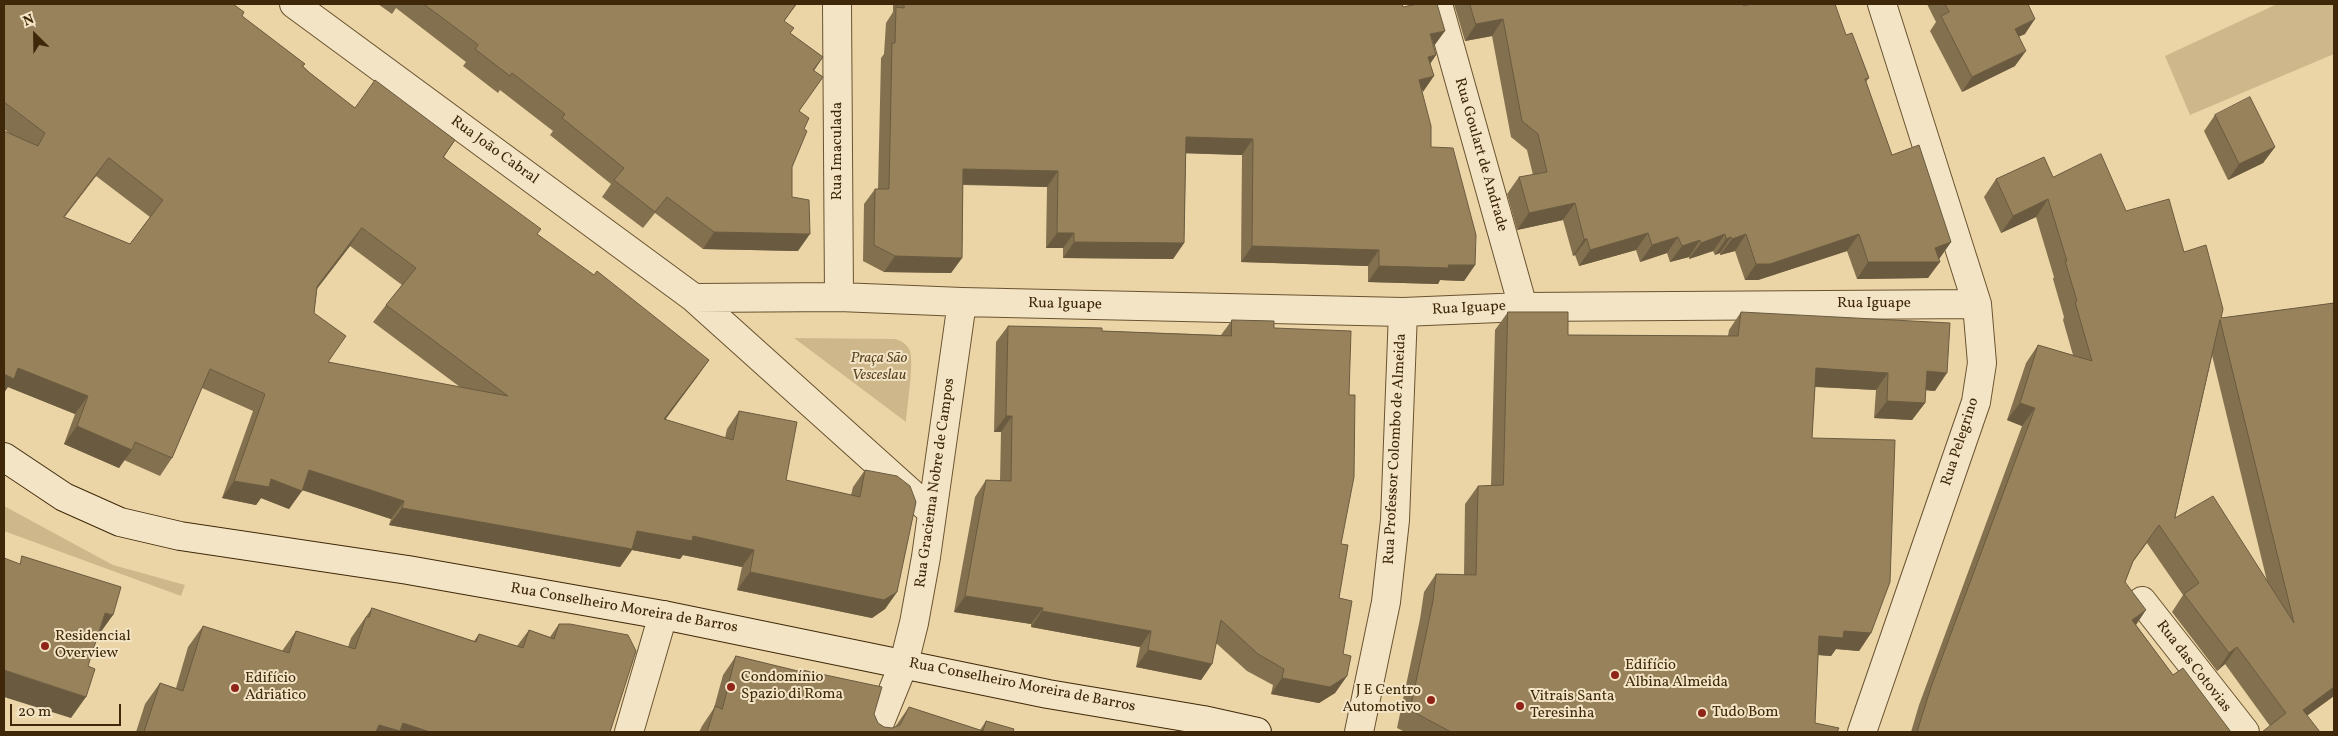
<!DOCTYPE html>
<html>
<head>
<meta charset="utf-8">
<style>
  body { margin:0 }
  #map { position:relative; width:2338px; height:736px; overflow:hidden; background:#ebd5a6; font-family:Vollkorn,serif }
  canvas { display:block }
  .frame { position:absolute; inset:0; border:5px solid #3f2809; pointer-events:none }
  .north { position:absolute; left:10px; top:10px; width:50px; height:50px; -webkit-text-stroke:4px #f2e4c5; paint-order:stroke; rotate:337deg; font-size:14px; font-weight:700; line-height:20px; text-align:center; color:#3f2809 }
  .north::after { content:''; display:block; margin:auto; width:18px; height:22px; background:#3f2809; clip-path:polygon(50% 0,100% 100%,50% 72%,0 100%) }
  .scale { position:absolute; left:10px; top:704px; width:111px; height:22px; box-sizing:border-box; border:2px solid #3f2809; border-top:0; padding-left:6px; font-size:15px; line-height:18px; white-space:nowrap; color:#3f2809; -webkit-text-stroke:4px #f2e4c5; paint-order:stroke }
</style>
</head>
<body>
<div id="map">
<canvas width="2338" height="736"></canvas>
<div class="frame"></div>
<div class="north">N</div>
<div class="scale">20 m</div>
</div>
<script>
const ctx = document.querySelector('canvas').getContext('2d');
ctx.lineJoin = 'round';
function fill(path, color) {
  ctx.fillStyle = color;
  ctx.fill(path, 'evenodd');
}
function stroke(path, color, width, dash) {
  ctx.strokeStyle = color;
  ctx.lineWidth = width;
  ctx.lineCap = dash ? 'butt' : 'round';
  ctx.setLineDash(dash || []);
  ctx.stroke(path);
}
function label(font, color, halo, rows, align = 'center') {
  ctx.font = font + ' Vollkorn,serif';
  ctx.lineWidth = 4;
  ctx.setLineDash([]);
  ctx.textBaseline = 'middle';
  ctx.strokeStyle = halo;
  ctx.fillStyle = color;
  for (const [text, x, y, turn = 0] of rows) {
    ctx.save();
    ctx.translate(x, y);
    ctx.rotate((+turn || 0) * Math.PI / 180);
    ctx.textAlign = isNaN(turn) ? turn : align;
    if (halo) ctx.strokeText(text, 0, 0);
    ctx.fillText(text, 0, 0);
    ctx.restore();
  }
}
const green = new Path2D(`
  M2277 4H2334V54L2190 115 2165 56Z
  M794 338 895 339C902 341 907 344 910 351 914 365 907 405 906 422Z
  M4 506 113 565 185 585 181 596 4 531Z`);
const street = new Path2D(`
  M294 4 694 298 932 512
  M837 4 839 297
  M1438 4 1523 307
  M694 298 839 297 962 302 1403 312 1523 307 1977 304
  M2142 601 2245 732
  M629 732 663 615
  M876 732 904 663 914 623 926 557 962 302
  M1359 732 1386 602 1395 520 1403 312
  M1862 732 1976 402 1982 363 1977 304 1882 4`);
const secondary = new Path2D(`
  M4 457 64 497 120 522 180 536 408 570 663 615 1048 694 1203 720 1257 732`);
const wall = new Path2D(`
  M4 4 242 16 305 64 303 66 310 73 355 108 455 140 444 157 537 234 709 360 665 420 725 438 727 429 739 411 786 480 851 495 853 487 865 470 897 592 885 609 872 618 737 590 742 567 683 555 680 559 632 550 620 567 389 525 391 519 302 490 289 509 261 498 256 505 222 498 253 411 202 388 172 458 160 476 124 460 119 468 64 444 75 414 8 387 9 133 4 129ZM96 176 150 217 130 244 64 217ZM350 246 402 285 386 305 373 322 460 387 328 362 314 313 317 289Z
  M378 4H797L784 21 790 33 823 57 814 71 799 111 804 129 792 167V197L798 251 703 249 655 213 643 228 602 197 611 184 550 135 553 131 500 90 498 93 463 66 466 62 396 8 392 14Z
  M893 4H1402L1403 7 1434 46 1436 55 1430 64 1422 92 1431 147 1475 265 1464 281 1440 280 1438 284 1368 282V266L1241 262 1242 155 1186 153 1184 243 1173 259 1063 258V248H1046L1047 187 963 185 962 258 951 273 884 272 863 261 864 204 875 189H878L881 58 884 54 886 23 893 12Z
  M1454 4H1743L1744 6 1846 35 1869 78 1866 82 1892 155 1951 242 1939 259 1928 278 1857 279 1847 251 1758 280H1745L1735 251 1720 255V253L1715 255 1713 251 1689 259V257L1670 262 1667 253 1640 262 1636 250 1579 266 1575 255 1573 256 1563 220 1517 230 1507 194 1519 177 1533 175 1527 150 1511 137 1492 36 1465 41Z
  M1927 4H2028L2025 34 2018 37 2015 66 1962 92 1930 31 1936 22Z
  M2215 115 2275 147 2263 163 2228 180 2204 131Z
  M2053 177 2126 211 2184 252 2221 318 2334 303V696L2308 715 2270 726 2225 664 2217 671 2172 612 2183 595 2147 543 2133 562 2125 582 2136 625 2173 675 2231 732H1911L1919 705 2022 426 2007 420 2026 363 2038 345 2073 355 2063 320 2064 317 2053 279 2054 277 2036 217 2001 233 1984 197 1996 179ZM2212 355 2267 581 2175 518Z
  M1508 312 1568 335 1728 336 1729 330 1741 312 1935 391 1925 390V403L1912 420 1874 418 1876 390 1815 387 1812 438 1871 633 1859 651 1836 649 1831 656 1818 655 1815 723 1837 732H1405L1397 728 1420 619 1424 592 1436 574 1464 575 1465 504 1478 486H1491L1495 330Z
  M1232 320 1274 328 1341 544 1339 598 1343 654 1347 676 1335 693 1319 703 1271 694 1273 685 1247 671 1216 643 1212 664 1201 680 1136 667 1140 647 1031 627V624L954 612 975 497 986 480 1000 481 1001 432H994L996 342 1008 326 1102 331 1221 335Z
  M372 608 474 641 479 634 517 646 529 630 550 637 559 624 610 732H136L145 704 160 683 176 688 188 647 203 626 282 651 296 631 348 647 351 638Z
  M736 656 801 672 802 670 874 714 878 723 884 727 892 728 895 727 909 707 980 730 986 721 1013 732H699L702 726 714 708 723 675Z`);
const shadedWall = new Path2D(`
  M1503 19 1492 36 1465 41 1476 24Z
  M2035 19 2025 34 2004 43 2015 29Z
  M1445 31 1434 46 1430 34Z
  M2026 51 2015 66 1962 92 1972 77Z
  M1436 55 1425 71 1428 57Z
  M1434 76 1423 92 1419 80Z
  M1186 137 1253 139 1242 155 1175 153Z
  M2275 147 2263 163 2228 180 2239 164Z
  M109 158 96 176 51 235 64 217Z
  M963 169 1058 171 1047 187 953 184Z
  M2048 199 2036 217 2001 233 2013 216Z
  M1575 203 1563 220 1517 230 1529 213Z
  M362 228 350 246 305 304 317 287Z
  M714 232 810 234 798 251 703 249Z
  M1057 233H1074L1063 248H1046Z
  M1648 233 1636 250 1579 266 1590 250Z
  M1725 234 1713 251 1689 259 1701 243Z
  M1746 234 1735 251 1720 255 1732 239Z
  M1859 234 1847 251 1758 280H1745L1756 264Z
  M1678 237 1667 253 1640 262 1652 245Z
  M1731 237 1720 253 1715 255 1726 239Z
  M1584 239H1587L1575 255 1573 256Z
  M1700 240 1689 257 1670 262 1682 246Z
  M1074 242 1184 243 1173 259 1063 258Z
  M1951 242 1939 259 1930 262H1940L1928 278 1857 279 1868 262 1935 248Z
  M1252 246 1379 250 1368 266 1241 262Z
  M895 256 962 258 951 273 884 272Z
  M1448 265H1475L1464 281 1440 280 1438 284 1368 282 1379 266Z
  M709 360 697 377 652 437 664 419Z
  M18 368 88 396 75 414 8 387 4 393V374Z
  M1816 368 1888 373 1876 390 1803 386Z
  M1927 371 1947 373 1935 391 1914 389Z
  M1887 401 1925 403 1912 420 1874 418Z
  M2020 403 2035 408 2022 426 2007 420Z
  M1006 416H1012L1001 432H994Z
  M77 426 132 450 119 468 64 444Z
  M309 470 404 501 391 519 296 488Z
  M271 479 302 491 289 509 261 498 256 505 222 498 234 481Z
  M402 508 693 536 754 550 742 567 683 555 680 559 632 550 620 567 389 525Z
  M750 572 897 592 885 609 872 618 737 590Z
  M965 596 1043 608 1031 624 954 612Z
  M2146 610 2134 628 2132 620Z
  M1042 611 1151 631 1140 647 1031 627Z
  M105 613 113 615 98 636Z
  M1844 631 1871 633 1859 651 1836 649 1831 656 1806 654 1819 636Z
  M2237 647 2225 664 2217 671 2229 653Z
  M1148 650 1212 664 1201 680 1136 667Z
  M4 670 86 697 71 718 4 697Z
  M1347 676 1335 693 1319 703 1271 694 1282 678Z
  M2334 687V696L2291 727 2303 710Z
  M403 723 430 732H373L379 725Z`);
const building = new Path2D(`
  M4 4H233L244 12 242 16 305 64 302 66 310 73 355 108 375 80 455 140 443 157 541 229 537 234 594 275 597 271 709 360 664 419 733 440 739 411 797 422 786 480 860 497 865 470 897 476 910 486 916 502 897 592 884 600 750 572 754 550 693 536 692 541 637 531 632 549 402 508 404 501 309 470 302 491 271 479 269 487 234 481 265 394 210 369 172 458 135 442 132 450 77 426 88 396 18 368 14 379 4 374V131L38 146 45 133 4 102ZM109 158 163 200 130 244 64 217ZM362 228 416 268 386 305 508 396 328 362 346 336 314 313 317 287Z
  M424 4H796L784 21 794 28 790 33 823 57 813 70 823 77 799 111 809 118 804 129 807 131 792 167V197L809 200 810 234 714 232 667 197 655 212 614 180 624 168 562 118 565 114 512 73 510 76 475 49 478 45Z
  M904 4H1402L1403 7 1417 4H1437L1445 31 1430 34 1436 55 1428 57 1434 76 1419 80 1431 126V147L1453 148 1476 235 1475 265H1448L1449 268 1379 266V250L1252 246 1253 139 1186 137 1184 243 1074 242V233H1057L1058 171 963 169 962 258 895 256 874 245 875 189H889L892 43H895L896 7 904 8Z
  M1470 4H1743L1744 6 1751 4H1835L1846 35 1852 33 1869 78 1865 79 1892 155 1919 145 1951 242 1935 248 1940 262H1868L1859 234 1770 264H1756L1746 234 1732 239 1731 237 1726 239 1725 234 1701 243 1700 240 1682 246 1678 237 1652 245 1648 233 1590 250 1587 239H1584L1575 203 1529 213 1519 177 1547 172 1538 134 1522 121 1503 19 1476 24Z
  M1945 4H2028L2035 19 2015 29 2026 51 1972 77 1941 16 1949 12Z
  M2250 97 2275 147 2239 164 2215 115Z
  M2101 154 2126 211 2169 199 2184 252 2206 245 2223 309 2221 318 2334 303V687L2303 710 2320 732H2262L2286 713 2237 647 2229 653 2184 594 2199 583 2159 525 2133 561 2125 582 2146 610 2132 620 2173 675 2183 668 2231 732H1917L1931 687 2035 408 2020 403 2038 345 2092 361 2075 302 2077 301 2065 261H2067L2048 199 2013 216 1996 179 2044 157 2053 177ZM2220 320 2294 623 2213 496 2175 518Z
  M1508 312H1568V335L1738 336 1741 312 1950 323 1947 373 1927 371 1925 403 1887 401 1888 373 1816 368 1812 438 1895 440 1890 582 1871 633 1844 631 1843 638 1819 636 1815 723 1839 728 1837 732H1451L1410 710 1433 601 1436 574 1476 575 1478 486 1503 485Z
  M1232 320 1274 321V328L1351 331 1349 395H1355L1354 477 1341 544 1348 545 1339 598 1352 601 1343 654 1351 656 1347 676 1330 687 1282 678 1284 669 1258 654 1221 620 1212 664 1148 650 1151 631 1042 611 1043 608 965 596 986 480 1011 481 1012 416H1006L1008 326 1102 328V331L1231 336Z
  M22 556 121 587 113 615 105 613 88 666 95 669 86 697 4 670V558L20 564Z
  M372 608 476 642 479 634 523 648 529 630 554 639 559 624H570L628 635 636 651 610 732H430L403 723 400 731 379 725 376 732H144L160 683 183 691 203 626 289 653 296 631 355 649 366 617H369Z
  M736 656 802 672V670L882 687 874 714 878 723 884 727 892 728 900 725 909 707 983 731 986 721 1014 729 1013 732H707L715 706 722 709Z`);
const markers = [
  [45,646,5,"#8f2418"],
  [1615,675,5,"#8f2418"],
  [731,687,5,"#8f2418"],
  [235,688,5,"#8f2418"],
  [1431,700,5,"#8f2418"],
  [1520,706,5,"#8f2418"],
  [1702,713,5,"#8f2418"]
];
const streetNames = [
  ["Rua João Cabral",494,151,36],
  ["Rua Imaculada",838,151,-90],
  ["Rua Goulart de Andrade",1480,155,74],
  ["Rua Iguape",1874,304],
  ["Rua Iguape",1065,305,1],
  ["Rua Iguape",1469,309,-3],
  ["Rua Pelegrino",1961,442,-72],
  ["Rua Professor Colombo de Almeida",1396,449,-87],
  ["Rua Graciema Nobre de Campos",936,483,-82],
  ["Rua Conselheiro Moreira de Barros",624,609,10],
  ["Rua das Cotovias",2193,667,52],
  ["Rua Conselheiro Moreira de Barros",1022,686,11]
];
const parkNames = [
  ["Praça São",879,359],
  ["Vesceslau",879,376]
];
const poiNames = [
  ["Residencial",55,637],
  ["Overview",55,654],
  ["Edifício",1625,666],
  ["Albina Almeida",1625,683],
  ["Condomínio",741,678],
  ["Spazio di Roma",741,695],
  ["Edifício",245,679],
  ["Adriatico",245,696],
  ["J E Centro",1421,691,"right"],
  ["Automotivo",1421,708,"right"],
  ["Vitrais Santa",1530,697],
  ["Teresinha",1530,714],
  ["Tudo Bom",1712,713]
];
fill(green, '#ceb88b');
stroke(street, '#6a5330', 30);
stroke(secondary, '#3f2809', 30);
stroke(street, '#f2e4c5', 28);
stroke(secondary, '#f2e4c5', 28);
fill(wall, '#83704e');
fill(shadedWall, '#6a5b40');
fill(building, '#98825b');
stroke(building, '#6a5b40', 1);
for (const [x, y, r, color] of markers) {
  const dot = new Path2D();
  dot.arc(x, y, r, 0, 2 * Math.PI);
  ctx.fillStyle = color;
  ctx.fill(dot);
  stroke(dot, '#f2e4c5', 2);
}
label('15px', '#3f2809', '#f2e4c5', streetNames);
label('italic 15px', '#5c4523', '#f2e4c5', parkNames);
label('15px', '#3f2809', '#f2e4c5', poiNames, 'left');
</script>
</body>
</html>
